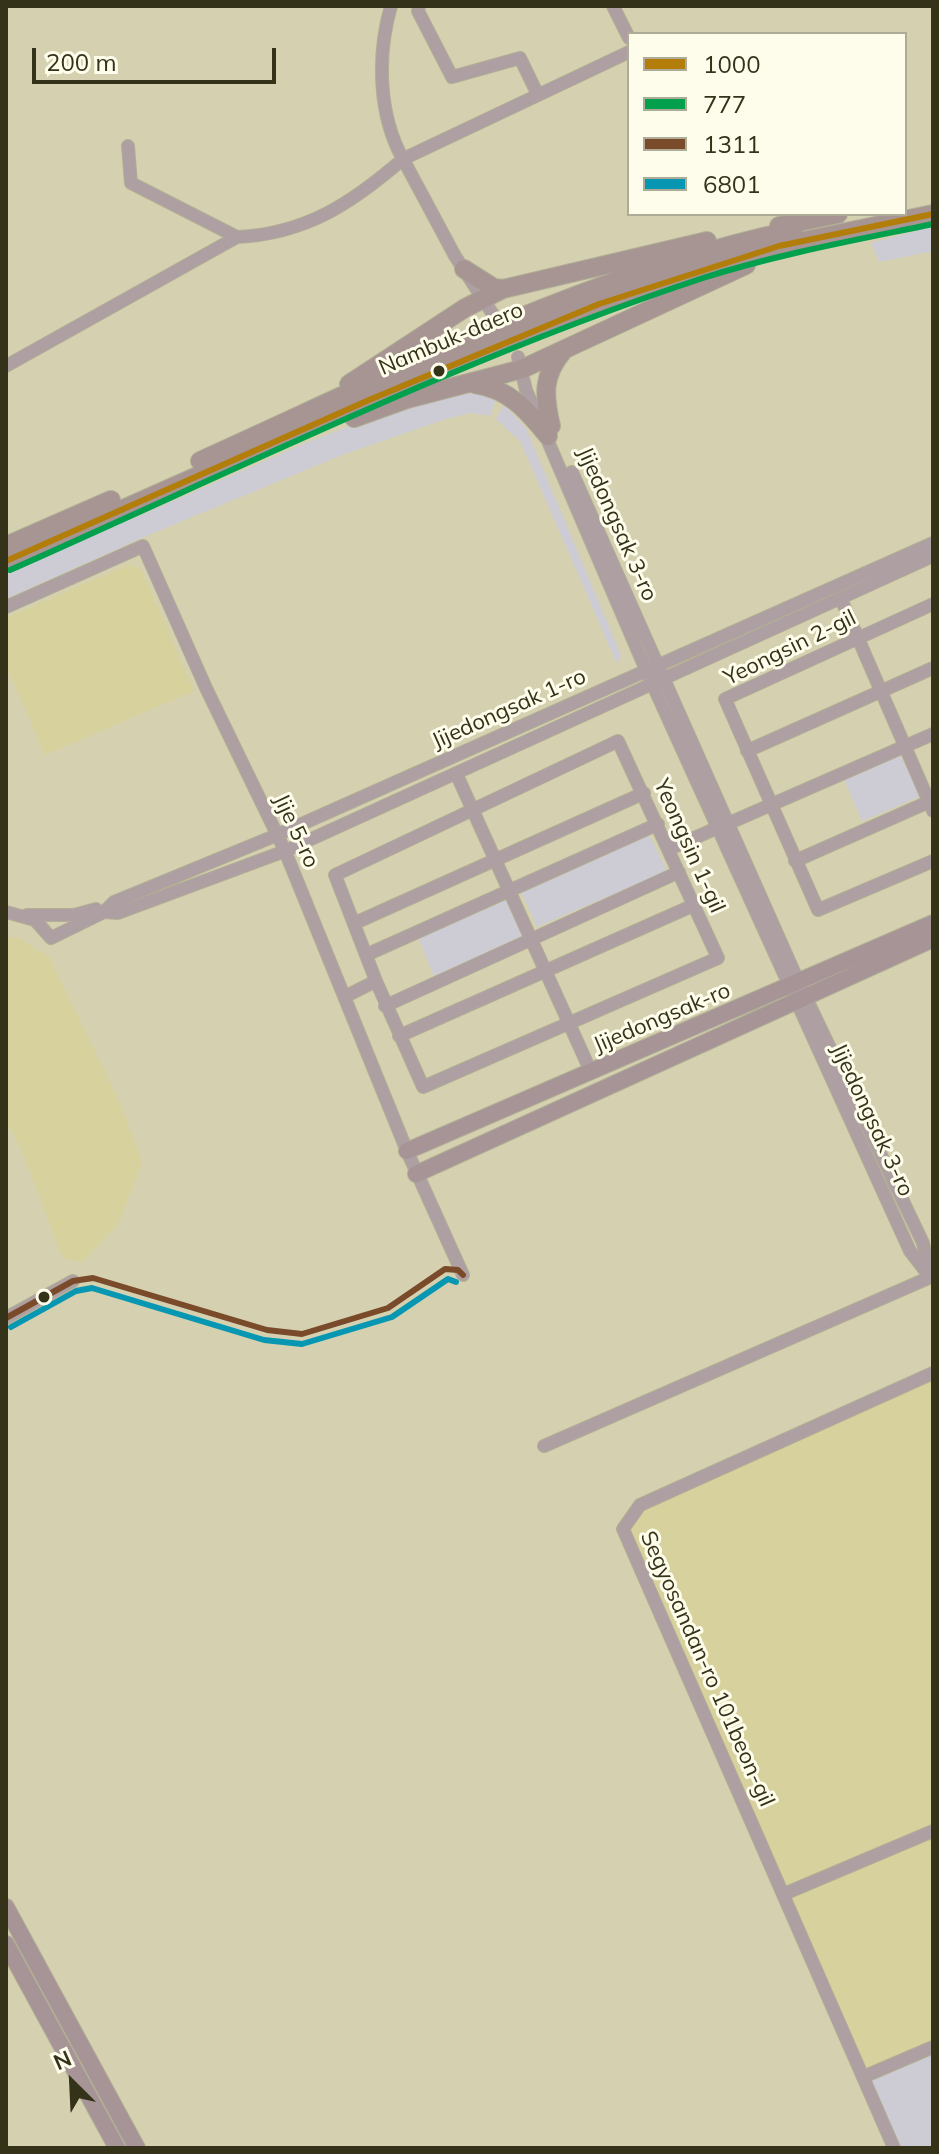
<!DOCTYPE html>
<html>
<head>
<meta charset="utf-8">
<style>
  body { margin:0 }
  #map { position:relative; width:939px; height:2154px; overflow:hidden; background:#d5d1b0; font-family:Mulish,sans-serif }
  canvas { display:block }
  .frame { position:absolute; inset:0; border:8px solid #35321a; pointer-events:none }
  .legend { position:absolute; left:627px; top:32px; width:280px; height:184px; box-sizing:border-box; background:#fefdeb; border:2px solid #aeac97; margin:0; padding:10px 14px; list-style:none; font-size:24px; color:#35321a }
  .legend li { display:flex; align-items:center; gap:16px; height:40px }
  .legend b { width:40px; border:2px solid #aeac97 }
  .north { position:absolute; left:32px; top:2042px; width:80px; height:80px; -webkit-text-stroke:6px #fefdeb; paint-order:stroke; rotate:336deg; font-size:22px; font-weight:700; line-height:32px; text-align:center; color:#35321a }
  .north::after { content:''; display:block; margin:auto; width:28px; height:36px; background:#35321a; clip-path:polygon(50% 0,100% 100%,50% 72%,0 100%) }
  .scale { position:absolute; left:32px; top:48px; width:244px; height:36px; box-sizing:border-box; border:4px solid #35321a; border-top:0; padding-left:10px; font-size:24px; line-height:28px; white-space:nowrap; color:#35321a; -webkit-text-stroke:6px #fefdeb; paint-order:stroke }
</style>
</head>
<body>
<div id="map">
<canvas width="939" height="2154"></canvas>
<div class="frame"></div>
<ul class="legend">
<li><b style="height:10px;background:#b37d09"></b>1000</li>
<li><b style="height:10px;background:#03a04e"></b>777</li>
<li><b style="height:10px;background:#7a4b2a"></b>1311</li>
<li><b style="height:10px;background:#0897b3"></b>6801</li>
</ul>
<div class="north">N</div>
<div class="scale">200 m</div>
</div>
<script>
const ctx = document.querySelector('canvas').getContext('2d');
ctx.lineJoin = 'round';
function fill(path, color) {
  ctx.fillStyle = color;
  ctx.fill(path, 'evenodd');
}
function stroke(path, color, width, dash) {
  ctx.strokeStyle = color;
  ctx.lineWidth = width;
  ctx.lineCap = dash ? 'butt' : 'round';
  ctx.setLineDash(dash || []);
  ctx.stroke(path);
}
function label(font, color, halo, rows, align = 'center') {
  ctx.font = font + ' Mulish,sans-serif';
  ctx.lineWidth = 6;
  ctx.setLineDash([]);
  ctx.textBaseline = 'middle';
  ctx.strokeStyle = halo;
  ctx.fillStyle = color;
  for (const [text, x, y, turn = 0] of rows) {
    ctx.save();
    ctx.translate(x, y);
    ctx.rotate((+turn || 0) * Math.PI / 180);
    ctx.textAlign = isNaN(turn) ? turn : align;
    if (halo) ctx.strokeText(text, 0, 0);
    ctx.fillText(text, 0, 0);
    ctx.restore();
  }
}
const built = new Path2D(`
  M130 564 141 569 194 691 45 755 6 666V618Z
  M6 937 18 938 49 957 120 1103 142 1162 118 1225 82 1262 63 1259 24 1157 11 1129 6 1130Z
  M933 1370V2148H888L619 1535 627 1509 636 1500Z`);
const green = new Path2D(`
  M933 226V251L879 262 871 243Z
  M474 390 488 392 487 398 496 399 490 416 471 413 446 419 342 455 151 534 6 599V574L303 444 371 418Z
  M504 405 526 428 621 655 617 664 520 441 496 419Z
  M898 752 921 796 862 821 843 777Z
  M649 834 667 871 537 927 521 892Z
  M507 896 525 935 434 976 418 938Z
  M933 2047V2148H894L863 2077Z`);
const minor = new Path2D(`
  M419 6 418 11 452 77 520 58 538 95
  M613 6 629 38
  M128 146 131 183 237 237
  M496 319 455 256 403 159 629 52
  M518 357 526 390 646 670 910 1251 930 1277
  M6 366 237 237C306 234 352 203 403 159 378 115 377 54 391 6
  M572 472 799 983 923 1243 930 1273
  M841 599 933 811
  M933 604 725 699 818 910 933 861
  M6 607 143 546 206 688 285 851 407 1151 463 1275
  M747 751 933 668
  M456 773 591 1072
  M727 824 933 734
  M669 849 717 828
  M795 861 933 800
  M6 912 35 920 51 938 104 912 118 913 285 851 933 556
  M104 912 114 902 277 835 933 543
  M27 915H74L96 909
  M355 923 644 793
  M366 955 658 824
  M346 996 376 981 423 1087 718 958 618 741 335 875 376 981
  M385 1006 679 872
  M399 1036 694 905
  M6 1318 73 1281
  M544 1446 933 1276
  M784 1894 933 1831
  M863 2077 933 2047
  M894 2148 623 1529 640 1505 933 1373`);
const major = new Path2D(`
  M407 1151 933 923
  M416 1174 933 939
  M6 1907 137 2148
  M6 1944 117 2148`);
const highway = new Path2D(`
  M779 226 838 214
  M464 269 494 288 503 289
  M349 384 465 308 503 289 707 241
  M475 384C509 389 527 410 548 436
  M354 418 407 399 522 369 746 265
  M551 426C544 396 542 376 563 351
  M200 461C391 375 588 273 794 230
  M6 546 111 500
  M6 561 369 400 599 304 702 268 779 246 933 214`);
const bus1 = new Path2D(`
  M6 561 369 400 599 304 779 246 933 214`);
const bus2 = new Path2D(`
  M10 570C236 470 469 355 703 278 778 254 856 240 933 224`);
const bus3 = new Path2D(`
  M6 1318 73 1281 93 1278 267 1330 302 1334 388 1308 445 1269 458 1270 463 1275`);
const bus4 = new Path2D(`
  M11 1327 76 1291 92 1288 264 1340 302 1344 392 1317 448 1279 456 1282`);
const markers = [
  [439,371,7,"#35321a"],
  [44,1297,7,"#35321a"]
];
const streetNames = [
  ["Nambuk-daero",451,339,-23],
  ["Jijedongsak 3-ro",617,524,66],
  ["Yeongsin 2-gil",790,648,-26],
  ["Jijedongsak 1-ro",509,709,-24],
  ["Jije 5-ro",296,831,65],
  ["Yeongsin 1-gil",689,846,66],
  ["Jijedongsak-ro",662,1018,-23],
  ["Jijedongsak 3-ro",872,1120,65],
  ["Segyosandan-ro 101beon-gil",707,1669,66]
];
fill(built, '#d7d29d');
fill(green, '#cdccd5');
stroke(minor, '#b2af95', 14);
stroke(major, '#b2af95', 18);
stroke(highway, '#b2af95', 20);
stroke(minor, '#ae9fa2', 12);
stroke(major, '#a69496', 16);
stroke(highway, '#a79593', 18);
stroke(bus1, '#b37d09', 6);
stroke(bus2, '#03a04e', 6);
stroke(bus3, '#7a4b2a', 6);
stroke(bus4, '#0897b3', 6);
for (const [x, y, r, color] of markers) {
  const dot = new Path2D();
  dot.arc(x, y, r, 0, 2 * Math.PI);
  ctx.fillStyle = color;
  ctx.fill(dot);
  stroke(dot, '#fefdeb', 3);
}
label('22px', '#35321a', '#fefdeb', streetNames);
</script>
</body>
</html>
